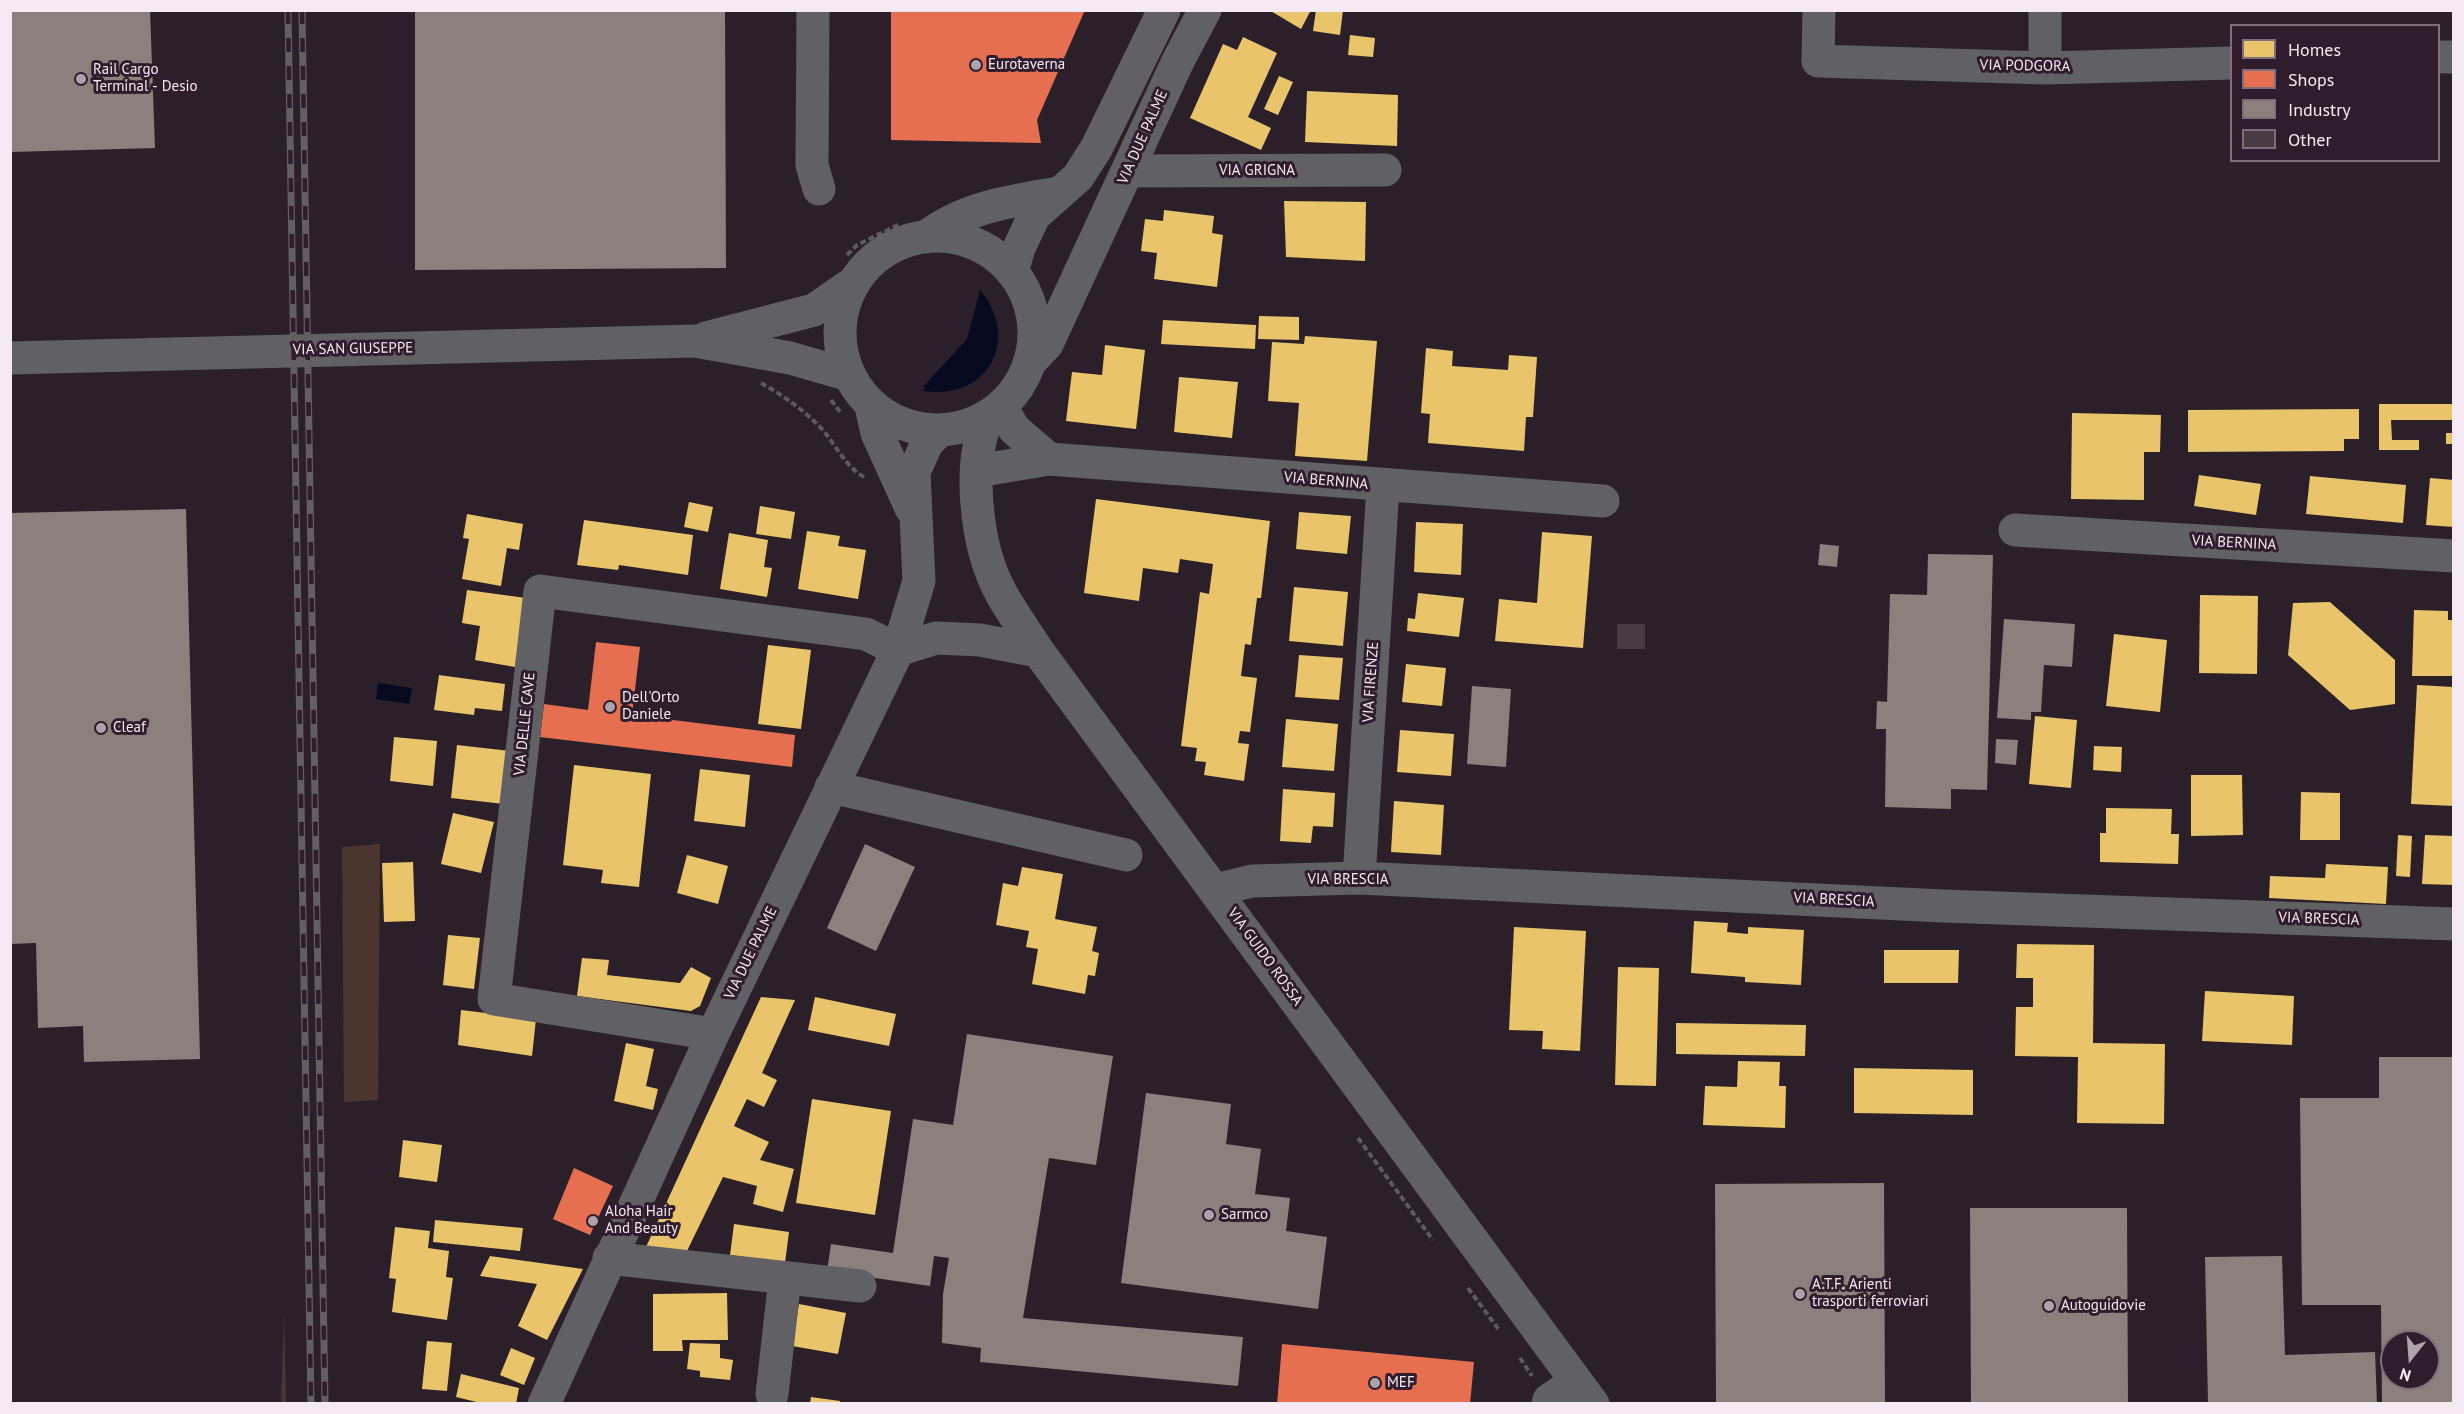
<!DOCTYPE html>
<html>
<head>
<meta charset="utf-8">
<style>
  body { margin:0 }
  #map { position:relative; width:2464px; height:1414px; overflow:hidden; background:#2b2029; font-family:"PT Sans",sans-serif }
  canvas { display:block }
  .frame { position:absolute; inset:0; border:12px solid #f5e9f3; pointer-events:none }
  .legend { position:absolute; left:2230px; top:24px; width:210px; height:138px; box-sizing:border-box; background:#2f1c2c; border:2px solid #7e6e7c; margin:0; padding:8px 10px; list-style:none; font-size:18px; color:#f5e9f3 }
  .legend li { display:flex; align-items:center; gap:12px; height:30px }
  .legend b { width:30px; border:2px solid #7e6e7c }
  .north { position:absolute; left:2380px; top:1330px; width:60px; height:60px; box-sizing:border-box; background:#2f1c2c; border:2px solid #7e6e7c; border-radius:50%; rotate:197deg; font-size:16px; font-weight:700; line-height:24px; text-align:center; color:#f5e9f3 }
  .north::after { content:''; display:block; margin:auto; width:21px; height:27px; background:#aea3ac; clip-path:polygon(50% 0,100% 100%,50% 72%,0 100%) }
</style>
</head>
<body>
<div id="map">
<canvas width="2464" height="1414"></canvas>
<div class="frame"></div>
<ul class="legend">
<li><b style="height:16px;background:#e9c46a"></b>Homes</li>
<li><b style="height:16px;background:#e76f51"></b>Shops</li>
<li><b style="height:16px;background:#8a817c"></b>Industry</li>
<li><b style="height:16px;background:#483b41"></b>Other</li>
</ul>
<div class="north">N</div>
</div>
<script>
const ctx = document.querySelector('canvas').getContext('2d');
ctx.lineJoin = 'round';
function fill(path, color) {
  ctx.fillStyle = color;
  ctx.fill(path, 'evenodd');
}
function stroke(path, color, width, dash) {
  ctx.strokeStyle = color;
  ctx.lineWidth = width;
  ctx.lineCap = dash ? 'butt' : 'round';
  ctx.setLineDash(dash || []);
  ctx.stroke(path);
}
function label(font, color, halo, rows, align = 'center') {
  ctx.font = font + ' "PT Sans",sans-serif';
  ctx.lineWidth = 6;
  ctx.setLineDash([]);
  ctx.textBaseline = 'middle';
  ctx.strokeStyle = halo;
  ctx.fillStyle = color;
  for (const [text, x, y, turn = 0] of rows) {
    ctx.save();
    ctx.translate(x, y);
    ctx.rotate((+turn || 0) * Math.PI / 180);
    ctx.textAlign = isNaN(turn) ? turn : align;
    if (halo) ctx.strokeText(text, 0, 0);
    ctx.fillText(text, 0, 0);
    ctx.restore();
  }
}
const green = new Path2D(`
  M380 844 378 1100 344 1102 342 847Z
  M284 1311 286 1403 281 1404V1403Z`);
const water = new Path2D(`
  M980 290C1021 338 989 401 924 391V386L967 339Z
  M378 683 412 688 409 704 376 699Z`);
const homes = new Path2D(`
  M1269 10H1311L1301 29Z
  M1316 10H1343L1340 35 1313 31Z
  M1350 35 1375 38 1373 57 1348 55Z
  M1243 37 1277 53 1248 117 1271 128 1261 150 1190 118 1223 44 1237 50Z
  M1279 76 1293 82 1278 115 1264 109Z
  M1307 91 1398 95 1397 146 1305 142Z
  M1284 201 1366 202 1365 261 1286 257Z
  M1164 210 1214 216 1212 233 1223 235 1217 287 1154 279 1157 253 1141 251 1145 219 1163 221Z
  M1259 316 1299 317V340L1258 339Z
  M1163 320 1256 325 1255 349 1161 344Z
  M1305 336 1377 341 1367 461 1295 456 1299 403 1268 401 1272 342 1304 344Z
  M1105 345 1145 350 1136 429 1066 421 1072 372 1102 375Z
  M1426 348 1453 351 1452 366 1508 370 1509 355 1537 357 1533 417H1526L1524 451 1428 443 1430 414 1421 413Z
  M1179 377 1238 382 1232 438 1174 432Z
  M2379 404H2454V420H2391L2392 440H2419V450H2379Z
  M2359 409V439H2344V451L2188 452V410Z
  M2072 413 2161 415 2160 452H2144V500L2071 499Z
  M2446 433H2454V444H2446Z
  M2199 475 2261 484 2256 515 2194 506Z
  M2310 476 2406 485 2403 523 2306 514Z
  M2430 478 2454 480V527L2426 525Z
  M1096 499 1270 521 1261 598H1257L1251 645 1245 644 1241 676 1257 678 1250 732 1240 731 1238 743 1249 744 1244 781 1204 775 1206 762 1195 761 1197 748 1181 746 1200 592 1209 594 1213 564 1180 559 1178 573 1143 568 1139 601 1084 593Z
  M689 502 713 507 708 532 684 527Z
  M760 506 795 512 791 539 756 534Z
  M1299 512 1351 516 1347 554 1296 549Z
  M467 514 523 524 519 550 507 548 501 586 462 579 469 539 463 538Z
  M584 520 693 535 688 575 619 565 618 570 577 565Z
  M1416 522 1463 524 1461 575 1414 572Z
  M807 531 840 536 838 546 866 550 858 599 798 589Z
  M1542 532 1592 536 1583 648 1495 641 1499 599 1537 603Z
  M729 533 768 540 764 567 772 568 767 597 720 589Z
  M1294 587 1348 592 1343 646 1289 641Z
  M467 590 526 598 515 667 475 660 480 626 462 623Z
  M1418 593 1464 598 1459 637 1407 631 1408 618 1415 619Z
  M2200 595 2258 596 2257 674 2199 673Z
  M2330 602 2395 660V704L2350 710 2288 655 2293 603Z
  M2414 610 2448 611V620H2454V676H2412Z
  M2114 634 2167 640 2160 712 2106 706Z
  M768 645 811 650 801 729 758 724Z
  M1299 655 1343 658 1339 700 1295 697Z
  M1406 664 1446 668 1442 706 1402 702Z
  M439 675 505 684 502 711 475 708 474 715 434 710Z
  M2417 685 2454 687V806L2411 804Z
  M2035 716 2077 720 2071 788 2029 784Z
  M1286 719 1338 724 1334 771 1282 767Z
  M1400 730 1454 734 1451 776 1397 772Z
  M394 737 437 741 433 786 390 781Z
  M457 745 510 751 504 804 451 798Z
  M2094 746 2122 747 2121 772 2093 770Z
  M574 765 651 774 639 887 601 883 603 870 563 865Z
  M700 769 750 775 745 827 694 821Z
  M2191 775H2242L2243 835 2191 836Z
  M1283 789 1335 793 1333 827 1313 826 1311 843 1280 841Z
  M2301 792 2340 793V840H2300Z
  M1394 801 1444 805 1441 855 1391 852Z
  M2106 808 2172 809 2171 834H2179L2178 864 2100 862V833H2106Z
  M453 813 494 822 481 873 441 864Z
  M2398 835 2412 836 2410 877 2396 876Z
  M2425 835 2454 836V885L2422 884Z
  M687 855 728 866 718 904 677 893Z
  M413 862 415 921 384 922 382 863Z
  M2326 864 2388 867 2386 904 2269 898 2270 876 2325 878Z
  M1022 867 1063 874 1055 919 1097 927 1092 951 1099 953 1095 976 1088 975 1085 994 1032 984 1038 949 1026 947 1029 931 996 925 1003 883 1018 886Z
  M1694 921 1728 923 1727 932 1748 934V927L1804 930 1801 985 1745 982V977L1691 973Z
  M1514 927 1586 931 1580 1051 1542 1049 1543 1031 1509 1030Z
  M448 935 480 938 474 989 443 985Z
  M2017 944 2094 945 2093 1043 2165 1044 2164 1124 2077 1123 2078 1057 2015 1056 2016 1007H2033V978H2016Z
  M1884 950H1959L1958 983H1884Z
  M582 958 609 960 607 975 680 983 691 967 711 978 700 1006 691 1011 577 996Z
  M1618 967 1659 968 1656 1086 1615 1085Z
  M2205 991 2294 996 2292 1045 2202 1041Z
  M761 997 795 1000 762 1073 777 1080 764 1107 747 1099 734 1126 769 1142 760 1160 794 1169 783 1212 753 1204 757 1186 723 1177 687 1251 646 1247Z
  M815 997 896 1014 889 1046 808 1030Z
  M461 1010 536 1019 532 1056 458 1045Z
  M1676 1023 1806 1025 1805 1056 1676 1054Z
  M626 1043 654 1049 646 1086 658 1089 653 1110 614 1101Z
  M1738 1061 1780 1062 1779 1086H1786L1785 1128 1703 1125 1705 1086 1737 1087Z
  M1854 1068 1973 1070V1115L1854 1113Z
  M812 1099 891 1111 875 1215 796 1203Z
  M403 1140 442 1145 437 1182 399 1177Z
  M435 1220 523 1228 520 1251 433 1242Z
  M734 1224 789 1232 785 1263 730 1255Z
  M395 1227 430 1231 428 1248 449 1251 446 1277 453 1278 447 1320 392 1312 396 1279 389 1278Z
  M490 1256 583 1269 547 1340 518 1326 537 1284 480 1276Z
  M727 1293 728 1340H682L683 1351H653V1294Z
  M799 1304 846 1313 838 1354 792 1346Z
  M427 1341 452 1343 447 1391 422 1389Z
  M690 1343 720 1344V1358L733 1360 730 1380 700 1377V1371L687 1369Z
  M511 1348 535 1358 524 1385 500 1375Z
  M461 1374 519 1388 516 1404H485L456 1397Z
  M811 1397 840 1401V1404H810Z`);
const shops = new Path2D(`
  M891 10H1085L1037 120 1041 143 891 140Z
  M596 642 640 647 632 715 795 735 792 767 540 737 544 704 588 710Z
  M574 1168 613 1186 590 1235 553 1219Z
  M1282 1344 1474 1362 1470 1404H1277Z`);
const industry = new Path2D(`
  M10 10H150L155 148 10 152Z
  M415 10H725L726 268 415 270Z
  M186 509 200 1059 84 1062 83 1026 38 1028 36 943 10 944V513Z
  M1820 544 1839 546 1837 567 1818 565Z
  M1928 554 1993 555 1987 790 1951 789V809L1885 807 1886 729H1876L1877 701 1887 702 1890 594 1927 595Z
  M2004 619 2075 624 2072 667 2044 665 2041 712H2031V720L1997 718Z
  M1472 686 1511 689 1506 767 1467 764Z
  M1996 739 2018 740 2016 765 1995 763Z
  M865 844 915 867 876 951 827 928Z
  M967 1034 1113 1056 1096 1165 1049 1158 1023 1318 1243 1337 1238 1386 980 1362 981 1348 942 1343 943 1294 949 1258 934 1256 930 1286 827 1271 831 1244 893 1253 913 1119 953 1125Z
  M2379 1057H2454V1404H2382L2381 1305H2302L2300 1098H2379ZM2392 1342H2428V1378H2392Z
  M1146 1093 1231 1104 1226 1144 1261 1149 1255 1194 1290 1198 1286 1231 1327 1237 1318 1309 1121 1283Z
  M1884 1183 1885 1404H1716L1715 1184Z
  M1970 1208H2127L2128 1404H1971Z
  M2282 1256 2285 1355 2375 1352 2377 1404H2208L2205 1257Z`);
const building = new Path2D(`
  M1617 624H1645V649H1617Z`);
const path = new Path2D(`
  M847 255 857 245 900 224
  M761 383C783 395 805 411 822 429 836 445 846 468 866 478
  M831 400 841 413
  M1358 1138 1433 1240
  M1468 1288 1499 1330
  M1520 1358 1532 1376`);
const minor = new Path2D(`
  M813 10 812 165 819 189
  M1819 10 1818 61 2045 68 2232 63
  M2438 57H2454
  M2045 68V10
  M1128 171 1385 170
  M840 333a97 97 0 1 1 194 0a97 97 0 1 1-194 0Z
  M926 237C964 207 1012 201 1059 193
  M1012 272 1019 248 1034 216 1078 177 1097 147 1164 10
  M706 338 814 310 853 283
  M10 358 695 341 790 358 849 375
  M1032 360 1047 344 1178 61 1205 10
  M871 406 877 433 911 508
  M1001 406 1014 429 1049 459
  M989 415C966 463 976 547 1001 593 1012 613 1026 632 1038 651L1593 1404
  M977 471 1049 459 1603 501
  M2015 530 2454 556
  M831 787 1126 855
  M1359 878 1383 486
  M1215 890 1252 881 1359 878 1943 906 2454 924
  M713 1034 494 999 540 591 866 634 898 650 936 638 980 640 1038 651
  M609 1258 860 1286
  M772 1394 785 1278
  M544 1404 713 1034 898 650 919 581 914 472 927 443 939 431
  M1548 1404 1549 1400 1576 1382`);
const rail = new Path2D(`
  M288 10 311 1404
  M302 10 325 1404`);
const markers = [
  [976,65,6,"#aea3ac"],
  [81,79,6,"#aea3ac"],
  [610,707,6,"#aea3ac"],
  [101,728,6,"#aea3ac"],
  [1209,1215,6,"#aea3ac"],
  [593,1221,6,"#aea3ac"],
  [1800,1294,6,"#aea3ac"],
  [2049,1306,6,"#aea3ac"],
  [1375,1383,6,"#aea3ac"]
];
const poiNames = [
  ["Eurotaverna",988,65],
  ["Rail Cargo",93,70],
  ["Terminal - Desio",93,87],
  ["Dell'Orto",622,698],
  ["Daniele",622,715],
  ["Cleaf",113,728],
  ["Aloha Hair",605,1212],
  ["And Beauty",605,1229],
  ["Sarmco",1221,1215],
  ["A.T.F. Arienti",1812,1285],
  ["trasporti ferroviari",1812,1302],
  ["Autoguidovie",2061,1306],
  ["MEF",1387,1383]
];
const streetNames = [
  ["VIA PODGORA",2025,66,1],
  ["VIA DUE PALME",1143,137,-66],
  ["VIA GRIGNA",1257,171],
  ["VIA SAN GIUSEPPE",353,349,-1],
  ["VIA BERNINA",1326,481,5],
  ["VIA BERNINA",2234,543,3],
  ["VIA FIRENZE",1371,682,-86],
  ["VIA DELLE CAVE",525,724,-84],
  ["VIA BRESCIA",1348,880],
  ["VIA BRESCIA",1834,900,3],
  ["VIA BRESCIA",2319,919,2],
  ["VIA DUE PALME",751,953,-64],
  ["VIA GUIDO ROSSA",1265,957,54]
];
fill(green, '#4b362f');
fill(water, '#050a21');
fill(homes, '#e9c46a');
fill(shops, '#e76f51');
fill(industry, '#8a817c');
fill(building, '#483b41');
stroke(path, '#5e595f', 4, [6, 3]);
stroke(minor, '#616064', 33);
stroke(rail, '#635e64', 7);
stroke(rail, '#2f1c2c', 4.5, [14]);
for (const [x, y, r, color] of markers) {
  const dot = new Path2D();
  dot.arc(x, y, r, 0, 2 * Math.PI);
  ctx.fillStyle = color;
  ctx.fill(dot);
  stroke(dot, '#2f1c2c', 2);
}
label('15px', '#f5e9f3', '#2f1c2c', poiNames, 'left');
label('15px', '#f5e9f3', '#2f1c2c', streetNames);
</script>
</body>
</html>
